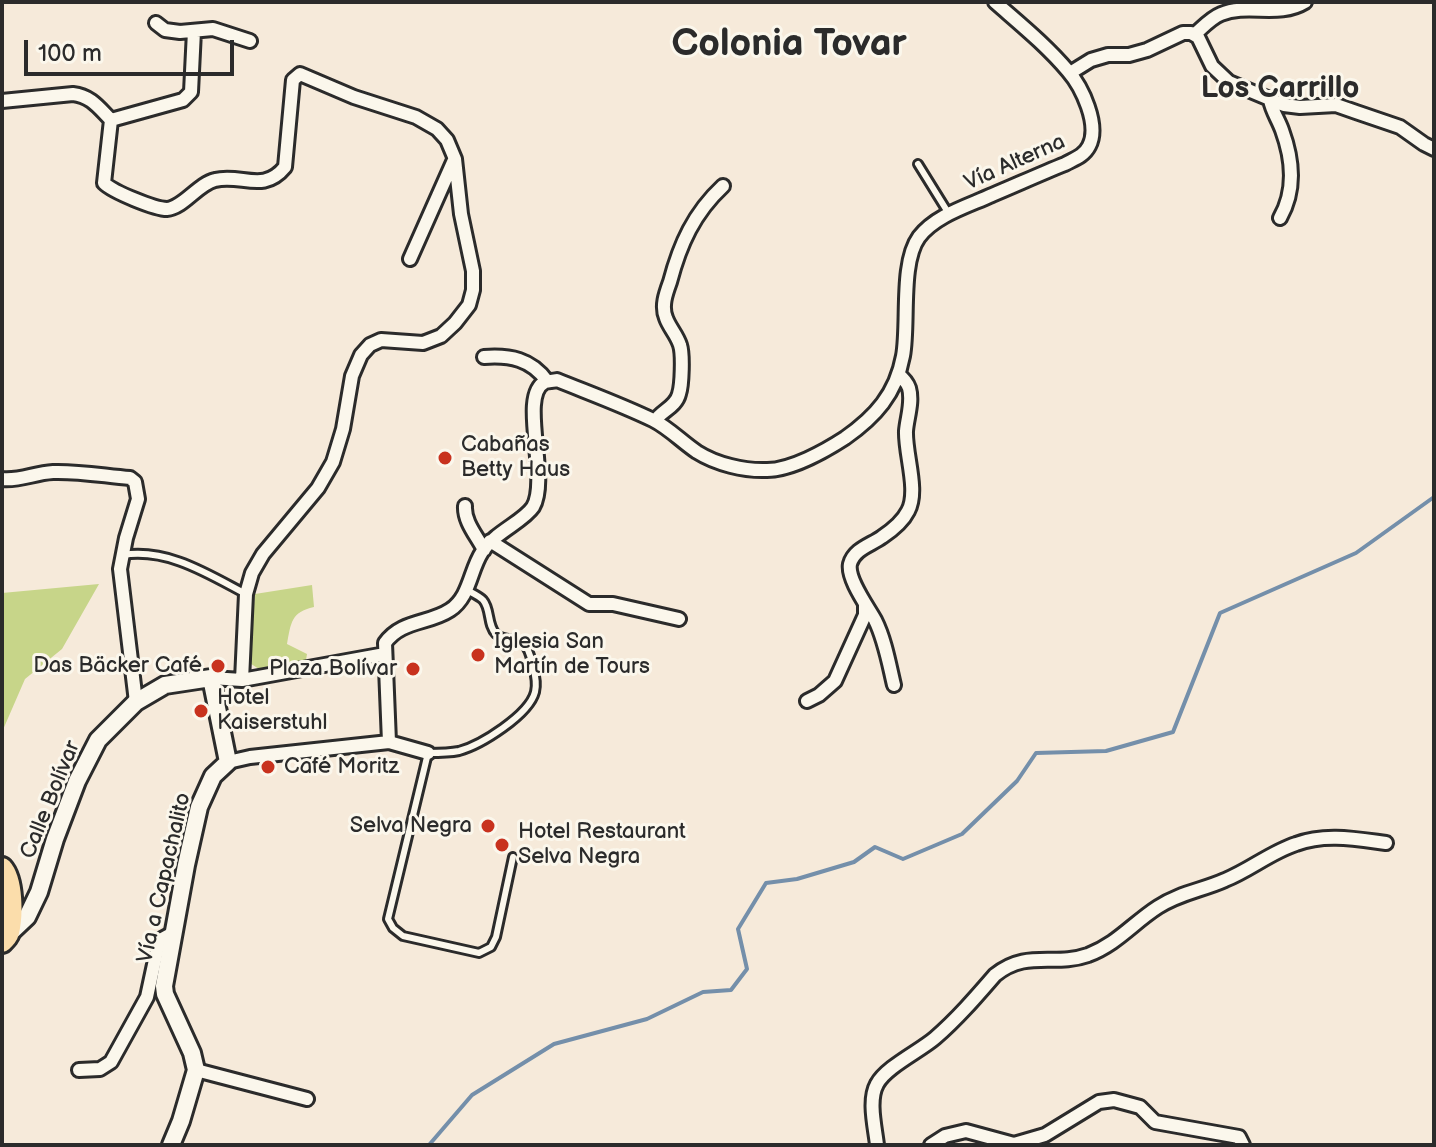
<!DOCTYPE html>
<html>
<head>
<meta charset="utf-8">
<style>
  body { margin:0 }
  #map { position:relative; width:1436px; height:1147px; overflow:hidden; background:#f6eada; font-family:"Balsamiq Sans",sans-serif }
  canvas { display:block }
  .frame { position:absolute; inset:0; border:4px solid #2b2b2b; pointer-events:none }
  .scale { position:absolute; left:24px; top:40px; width:210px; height:36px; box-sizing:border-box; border:4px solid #2b2b2b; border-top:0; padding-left:10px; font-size:24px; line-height:28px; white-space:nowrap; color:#2b2b2b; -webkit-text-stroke:6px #fbf7ec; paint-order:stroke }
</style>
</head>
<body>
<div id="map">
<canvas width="1436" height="1147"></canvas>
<div class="frame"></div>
<div class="scale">100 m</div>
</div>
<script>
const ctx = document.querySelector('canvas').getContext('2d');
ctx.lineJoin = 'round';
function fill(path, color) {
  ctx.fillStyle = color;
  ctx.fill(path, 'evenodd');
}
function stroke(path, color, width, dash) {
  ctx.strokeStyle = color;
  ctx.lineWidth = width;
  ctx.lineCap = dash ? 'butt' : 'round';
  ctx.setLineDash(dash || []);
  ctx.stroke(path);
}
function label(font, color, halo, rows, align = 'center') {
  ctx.font = font + ' "Balsamiq Sans",sans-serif';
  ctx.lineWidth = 6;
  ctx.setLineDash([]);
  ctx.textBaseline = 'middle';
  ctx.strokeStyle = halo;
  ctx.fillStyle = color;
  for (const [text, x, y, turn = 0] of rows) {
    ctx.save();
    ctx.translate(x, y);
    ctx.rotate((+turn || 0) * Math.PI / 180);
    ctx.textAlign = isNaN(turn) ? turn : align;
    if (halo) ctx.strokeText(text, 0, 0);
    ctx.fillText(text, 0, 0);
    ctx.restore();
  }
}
const green = new Path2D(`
  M99 584 62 649 25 679 2 732V593Z
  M312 585 314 607C291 612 291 623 287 644L307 654 306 660 259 669 248 662 255 594Z`);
const stream = new Path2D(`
  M429 1145 472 1095 554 1044 647 1019 703 992 731 990 747 969 738 929 766 883 797 879 854 862 875 847 903 859 962 834 1017 781 1036 753 1106 751 1173 732 1220 613 1356 553 1434 497`);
const service = new Path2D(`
  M918 164 949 214
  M123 555C168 548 208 574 246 594
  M467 590C472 593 479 596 483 600 491 609 487 625 496 634 504 642 517 637 524 644 530 650 531 660 533 667 535 674 537 684 535 692 529 715 481 745 459 751 449 753 438 753 428 753L388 919 393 928 403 936 479 953 491 947 496 937 513 857`);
const minor = new Path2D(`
  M156 23 165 30 180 32 213 29 250 41
  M1195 34C1203 27 1211 18 1221 14 1248 3 1279 18 1305 2
  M1070 73 1091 60 1108 55H1129L1147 50 1183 33H1191L1198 37 1212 66 1229 82 1284 105 1300 107 1336 105 1356 112 1400 127 1424 144 1434 149
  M1270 100C1272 111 1278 119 1282 130 1293 160 1296 190 1280 218
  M2 101 73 94C91 96 99 108 111 120L183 100 191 92 194 31
  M111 120 104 183C113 192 155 209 167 209 183 208 198 184 215 180 241 173 263 194 285 167L293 80 300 74 354 97 416 117 437 129 447 140 455 159 461 214 473 271V290L469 305 455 323 441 336 423 343 381 340 370 345 361 355 352 376 343 429 333 462 318 488 263 554 252 573 246 594 242 680
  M410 259 454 160
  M484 357C510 355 531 359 547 381
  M655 421C661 411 676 407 679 394 682 385 683 354 680 345 677 335 669 327 666 318 661 306 666 293 670 282 680 244 694 213 723 186
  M2 479C20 481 34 473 53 472 78 471 105 476 130 478L135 482 138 499 126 538 120 569 136 702
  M465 506C464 522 477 536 484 550
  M490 541 589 604H613L679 619
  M211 678 242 680 385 654
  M894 685C889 664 885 640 875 620 868 607 847 579 850 564 854 549 871 545 882 537 891 531 903 521 908 511 919 491 905 454 906 431 907 418 913 402 909 388 907 382 903 378 898 374
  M807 701 819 695 835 681 865 615V604
  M389 742 385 643C401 620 429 624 450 610 470 597 470 570 482 552 495 532 523 522 533 507 550 478 518 395 545 382 548 381 554 381 557 380 589 393 622 405 653 420 669 428 682 442 697 452 716 464 744 471 767 470 791 470 825 451 845 438 875 417 896 394 903 356 909 324 900 263 919 237 936 215 968 206 992 195 1016 185 1040 174 1065 164 1074 159 1084 156 1089 146 1100 125 1082 87 1068 71 1046 45 1020 24 995 2
  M228 762 250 757 389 742 428 753
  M79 1070 100 1069 111 1062 147 997 158 946 162 939 173 933
  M196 1070 307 1099
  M877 1145C875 1127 868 1100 877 1084 886 1067 920 1051 935 1038 957 1019 976 997 995 975 1027 949 1054 967 1088 955 1117 944 1133 923 1158 907 1179 893 1203 890 1225 880 1250 870 1271 852 1296 844 1325 833 1356 839 1386 843
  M931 1145 945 1136 966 1131 1014 1144 1045 1135 1099 1102 1114 1100 1140 1107 1155 1122 1239 1137 1243 1145`);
const tertiary = new Path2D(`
  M9 934 27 917 39 892 55 839 77 781 98 740 136 702 165 685 211 678 228 762 213 776 199 807 186 865 164 986 165 994 192 1053 196 1070 181 1121 171 1145`);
const primary = new Path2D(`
  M2 868C13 880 13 916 9 932 8 936 6 938 2 942`);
const markers = [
  [445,458,8,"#c8321e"],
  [478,655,8,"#c8321e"],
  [218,666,8,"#c8321e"],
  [413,669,8,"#c8321e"],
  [201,711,8,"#c8321e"],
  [268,767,8,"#c8321e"],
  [488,826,8,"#c8321e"],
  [502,845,8,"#c8321e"]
];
const streetNames = [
  ["Vía Alterna",1015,163,-24],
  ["Calle Bolívar",51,800,-68],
  ["Vía a Capachalito",165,878,-77]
];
const poiNames = [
  ["Cabañas",461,445],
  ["Betty Haus",461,470],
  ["Iglesia San",494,642],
  ["Martín de Tours",494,667],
  ["Das Bäcker Café",202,666,"right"],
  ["Plaza Bolívar",397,669,"right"],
  ["Hotel",217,698],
  ["Kaiserstuhl",217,723],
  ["Café Moritz",284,767],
  ["Selva Negra",472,826,"right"],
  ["Hotel Restaurant",518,832],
  ["Selva Negra",518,857]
];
const districtNames = [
  ["Los Carrillo",1280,89]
];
const townNames = [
  ["Colonia Tovar",789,45]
];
fill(green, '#c7d589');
stroke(stream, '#748faa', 4);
stroke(service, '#2b2b2b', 12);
stroke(minor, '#2b2b2b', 18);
stroke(tertiary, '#2b2b2b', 22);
stroke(primary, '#2b2b2b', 26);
stroke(service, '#fbf7ec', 6);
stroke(minor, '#fbf7ec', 12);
stroke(tertiary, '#fbf7ec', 16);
stroke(primary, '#fbddab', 20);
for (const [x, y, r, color] of markers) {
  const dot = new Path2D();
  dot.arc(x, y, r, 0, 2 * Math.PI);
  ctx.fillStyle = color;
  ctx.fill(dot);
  stroke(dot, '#fbf7ec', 3);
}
label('22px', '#2b2b2b', '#fbf7ec', streetNames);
label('22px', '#2b2b2b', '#fbf7ec', poiNames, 'left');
label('bold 30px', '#2b2b2b', '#fbf7ec', districtNames);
label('bold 38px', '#2b2b2b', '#fbf7ec', townNames);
</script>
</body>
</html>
